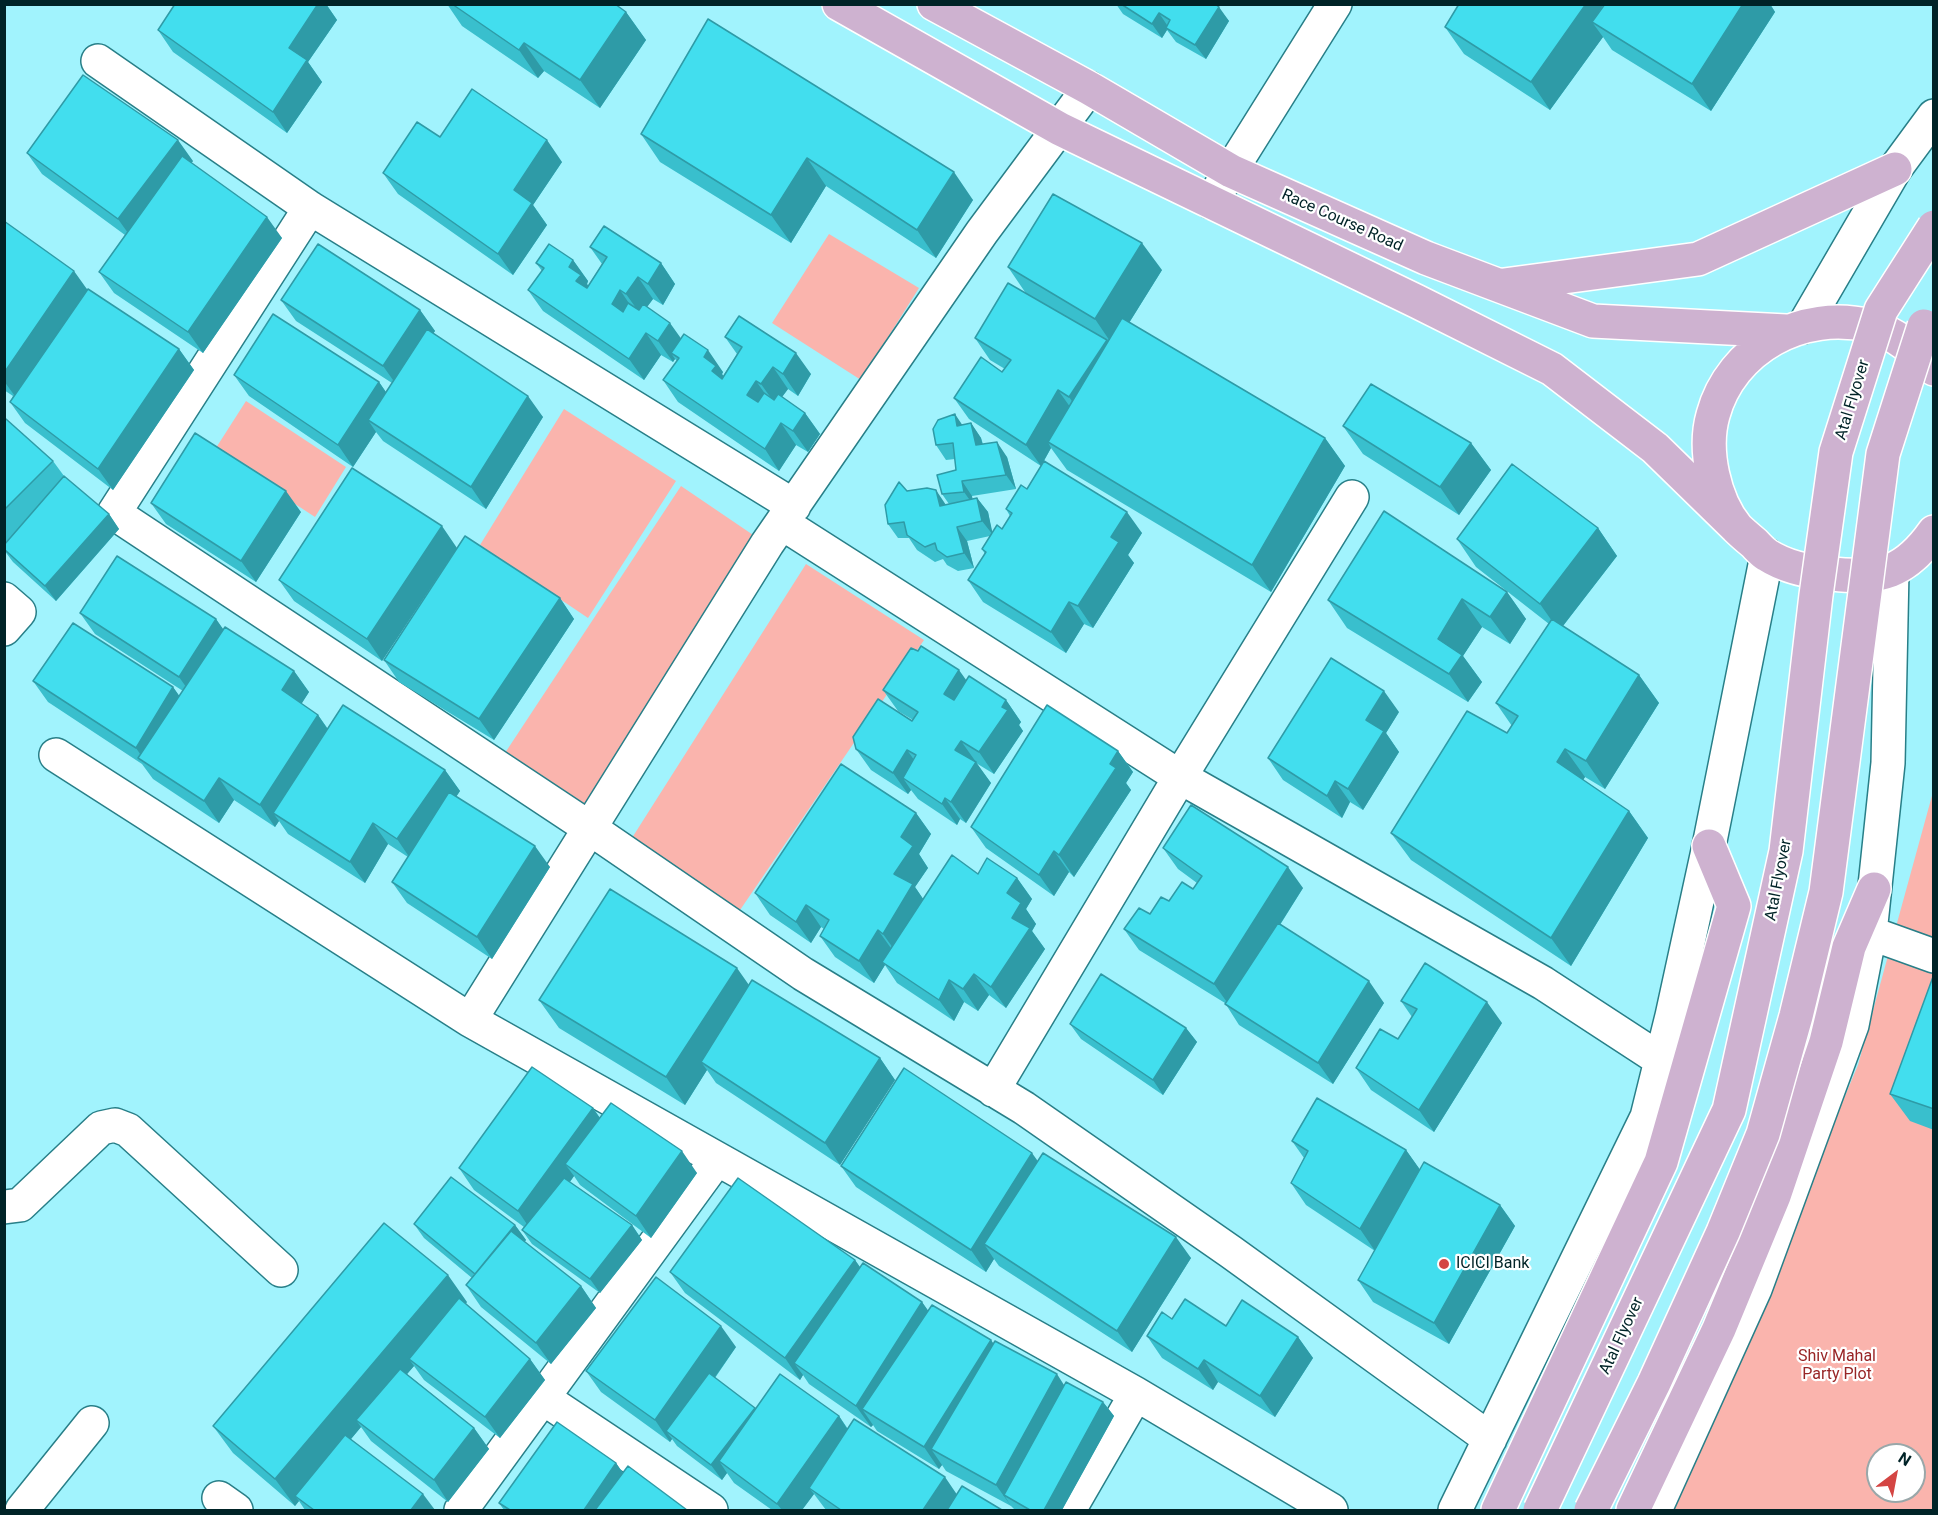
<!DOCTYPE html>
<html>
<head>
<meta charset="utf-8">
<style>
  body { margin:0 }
  #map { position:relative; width:1938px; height:1515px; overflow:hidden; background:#a1f3fd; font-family:Roboto,sans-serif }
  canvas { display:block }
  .frame { position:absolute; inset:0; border:6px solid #002327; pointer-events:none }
  .north { position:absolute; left:1866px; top:1443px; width:60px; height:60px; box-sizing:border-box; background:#fff; border:2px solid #99a7a9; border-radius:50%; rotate:32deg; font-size:16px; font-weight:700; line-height:24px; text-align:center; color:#002327 }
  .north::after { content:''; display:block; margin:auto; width:21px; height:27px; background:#d44543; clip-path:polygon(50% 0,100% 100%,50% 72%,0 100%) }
</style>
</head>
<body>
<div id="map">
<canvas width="1938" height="1515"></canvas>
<div class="frame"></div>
<div class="north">N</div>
</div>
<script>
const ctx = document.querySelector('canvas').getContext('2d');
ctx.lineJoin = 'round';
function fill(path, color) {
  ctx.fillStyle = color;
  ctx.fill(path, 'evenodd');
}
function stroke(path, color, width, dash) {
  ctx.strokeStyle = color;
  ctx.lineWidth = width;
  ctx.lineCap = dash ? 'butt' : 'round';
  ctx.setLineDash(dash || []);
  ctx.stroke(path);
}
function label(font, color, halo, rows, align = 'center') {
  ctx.font = font + ' Roboto,sans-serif';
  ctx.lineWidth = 4.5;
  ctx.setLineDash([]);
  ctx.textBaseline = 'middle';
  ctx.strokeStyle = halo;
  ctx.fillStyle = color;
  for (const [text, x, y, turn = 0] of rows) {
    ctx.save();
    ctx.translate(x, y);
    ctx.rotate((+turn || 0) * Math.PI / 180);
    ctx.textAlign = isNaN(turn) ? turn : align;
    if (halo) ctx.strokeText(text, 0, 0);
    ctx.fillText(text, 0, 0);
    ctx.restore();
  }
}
const green = new Path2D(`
  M829 234 919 288 861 380 772 323Z
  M246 401 346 467 315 517 214 451Z
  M564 409 676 481 588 618 480 545Z
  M681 486 762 541 591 817 503 756Z
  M806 564 924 640 738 913 630 841Z
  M1933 792V1510H1671L1858 1065ZM1878 1455H1914V1491H1878Z`);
const minor = new Path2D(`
  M98 61 310 208 794 506
  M1211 202 1335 4
  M310 208 114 513 591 829 803 974 1024 1108 1231 1252 1490 1439
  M1803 327 1895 169 1934 116
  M782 523 1180 777 1543 983 1661 1060
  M4 599 19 612 4 629
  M56 755 470 1020 1136 1394 1331 1510
  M1870 933 1934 956
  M470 1020 767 544 982 232 1089 88
  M993 1090 1180 777 1352 497
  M4 1207 20 1205 101 1128 115 1125 128 1130 281 1270
  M543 1398 711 1510
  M219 1498 236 1510
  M22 1510 92 1423
  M461 1510 717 1159
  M1069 1510 1136 1394
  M1455 1510 1647 1117 1672 1016 1709 846 1767 555
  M1655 1510 1755 1289 1852 1025 1870 933 1888 763 1892 571`);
const major = new Path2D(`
  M839 4 1060 129 1416 301 1552 369 1655 448 1736 527
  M934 4 1089 88 1231 171 1426 258 1593 321 1786 331
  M1504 285 1698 259 1895 169
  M1934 369C1915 351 1896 333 1870 326 1803 309 1731 348 1713 415 1703 450 1714 500 1737 528 1742 533 1748 538 1754 543 1758 547 1762 552 1767 555 1787 568 1810 572 1832 574 1881 579 1905 573 1934 532
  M1498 1510 1661 1162 1734 906 1709 846
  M1633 1510 1719 1329 1774 1196 1826 1042 1849 947 1874 889`);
const majorBridge = new Path2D(`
  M1540 1510 1729 1110 1786 851 1816 595 1836 452 1881 310 1934 227
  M1591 1510 1654 1383 1723 1232 1763 1134 1796 1016 1826 892 1883 454 1924 326`);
const wall = new Path2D(`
  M175 4H326L337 20 308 62 322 82 287 133 173 52 158 30Z
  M447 4H615L626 12 646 40 600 108 544 71 538 78 462 26Z
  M1116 4H1215L1229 21 1206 59 1176 42 1167 30 1162 38 1123 14Z
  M1459 4H1770L1775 12 1711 111 1612 50 1603 37 1550 110 1464 54 1445 27Z
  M708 19 973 200 936 258 826 186 791 243 660 162 641 134Z
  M440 137 562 162 533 205 547 225 513 275 398 194 383 173Z
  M27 153 193 161 191 163 282 238 203 353 114 293 99 272 125 235 42 174Z
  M4 221 88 290 179 349 194 370 113 490 25 423 10 402 13 396 4 390Z
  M590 247 661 263 675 284 663 305 653 299 647 307 681 339 723 372 722 374 723 376 737 354 725 337 811 374 798 396 788 389 782 397 805 413 820 434 808 452 796 445 779 471 678 402 663 380 677 361 675 359 673 362 661 355 644 380 543 311 528 290 542 271 536 263 573 260 588 281 587 284 588 286 602 264Z
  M1008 267 1162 270 1129 323 1325 438 1345 466 1271 592 1067 470 1051 448 1041 466 1142 533 1128 555 1134 563 1093 628 1084 624 1066 653 983 602 968 580 985 554 982 549 990 536 967 541 974 568 958 571 947 565 943 559 935 562 917 550 909 538H898L888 524 907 491 946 505 949 504 942 494 956 470 955 459 946 460 936 445 962 425 971 423 981 438 983 444 1007 457 1016 489 972 496V499L977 498 988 512 992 533 1002 529 1010 516 1006 509 1027 489 1041 466 969 419 954 398 1002 372 1005 369 990 360 975 338 1027 295Z
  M281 300 420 310 435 331 433 333 543 417 486 509 383 441 376 432 353 467 249 396 234 375 379 382 386 392 392 383 296 321Z
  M4 420 53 461 64 476 109 514 119 529 56 601 13 562 4 550Z
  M1343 426 1471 443 1491 470 1459 515 1363 454Z
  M151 503 301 512 256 582 166 524Z
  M1598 528 1617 556 1563 626 1639 675 1659 703 1605 789 1585 777 1583 780 1629 811 1648 838 1571 966 1411 860 1391 833 1507 733 1512 726 1496 703 1549 624 1476 567 1457 539Z
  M457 548 382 661 294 601 279 580Z
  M1507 592 1526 619 1510 644 1482 627 1463 656 1482 682 1468 702 1347 628 1328 600Z
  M560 598 574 619 494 740 399 682 384 660Z
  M80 613 216 619 223 630 294 671 309 692 301 704 318 715 328 729 445 770 460 791 456 797 550 867 492 959 407 903 392 882 408 857 388 844 365 883 288 834 279 821 275 827 234 800 219 823 153 779 142 764 48 702 33 681 173 687 179 696 183 691 95 634Z
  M966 681 1006 700 1021 722 1019 725 1023 731 994 774 976 763 991 783 966 823 960 819 957 825 918 799 911 790 908 794 871 770 856 749 913 720 898 711 883 690Z
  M1399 712 1386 733 1399 752 1363 810 1350 802 1342 818 1283 780 1268 758Z
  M1118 751 1133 772 1126 783 1131 790 1074 877 1069 872 1054 896 986 848 971 827Z
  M916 813 931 834 919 854 928 868 915 887 923 899 978 874 1017 878 1032 899 1026 909 1036 924 1032 931 1045 949 1006 1008 989 995 978 1011 964 1002 954 1021 897 983 885 965 874 983 835 957 820 936 824 929 821 927 811 943 770 915 755 893Z
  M1163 848 1303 888 1280 925 1384 1003 1333 1084 1239 1025 1225 1003 1139 950 1124 929 1150 914 1169 901 1193 889 1197 883 1178 869Z
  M1934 974V1130L1910 1121 1890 1094Z
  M749 985 880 1058 895 1080 840 1165 716 1083 707 1070 685 1105 559 1028 539 1000Z
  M1401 1001 1502 1023 1434 1132 1371 1090 1356 1068 1398 1039 1412 1017Z
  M1070 1024 1186 1028 1197 1042 1163 1095 1081 1039Z
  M593 1108 600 1118 697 1173 651 1238 580 1185 574 1176 570 1182 632 1225 642 1240 600 1293 532 1244 522 1230 524 1227 474 1190 459 1168Z
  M1292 1141 1406 1150 1420 1170 1500 1205 1515 1226 1449 1344 1373 1302 1358 1280 1375 1251 1306 1205 1291 1183 1304 1158Z
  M1038 1161 1191 1258 1132 1352 999 1266 994 1259 986 1272 856 1187 841 1166Z
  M414 1224 515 1225 526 1240 524 1242 581 1286 596 1308 551 1364 481 1307 466 1285 472 1278 424 1238Z
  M855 1260 860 1267 922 1302 928 1311 991 1340 993 1344 1064 1385 1103 1402 1114 1416 1062 1510H1015L1011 1506 946 1471 942 1465 939 1469 877 1431 873 1425 871 1427 809 1384 803 1375 800 1380 685 1293 670 1272Z
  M467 1302 466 1304 530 1359 545 1380 500 1438 424 1380 414 1366 407 1374 474 1428 489 1449 448 1502 371 1441 361 1427 351 1439 435 1510H305L299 1501 295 1506 233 1453 213 1426Z
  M1172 1319 1298 1337 1313 1358 1275 1417 1218 1382 1213 1390 1162 1358 1147 1336Z
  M736 1347 715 1378 756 1409 839 1416 848 1429 957 1494 1002 1510H826L814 1494 802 1510H772L734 1483 727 1473 722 1480 677 1446 672 1439 670 1442 601 1392 586 1371Z
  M616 1463 623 1473 687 1510H504L499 1503Z`);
const shadedWall = new Path2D(`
  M318 4H326L337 20 308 62 322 82 287 133 273 112 289 48Z
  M1586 4H1604L1592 22 1603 37 1550 110 1531 82Z
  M1743 4H1770L1775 12 1711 111 1692 84Z
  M1219 7 1229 21 1206 59 1195 45Z
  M626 12 646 40 600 108 580 80Z
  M1159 13 1169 28H1166L1167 30 1162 38 1152 24Z
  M524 43 544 71 538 78 519 50Z
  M178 140 193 161 133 240 118 219Z
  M547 140 562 162 533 205 547 225 513 275 498 254 514 190Z
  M807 158 826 186 791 243 771 215Z
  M954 172 973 200 936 258 917 230Z
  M267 217 282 238 203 353 188 332Z
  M1142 243 1162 270 1114 347 1095 319Z
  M573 260 588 281 587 284 596 297 576 281 569 267Z
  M661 263 675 284 663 305 648 284Z
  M74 271 89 292 17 399 4 381V373Z
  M638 277 653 299 641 315 626 294Z
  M620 290 635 312 627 326 612 304Z
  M420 310 435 331 398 387 383 366Z
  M670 323 685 344 671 353 675 359 673 362 658 341Z
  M646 333 661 355 644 380 629 359Z
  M1107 340 1122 361 1084 418 1069 397Z
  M179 349 194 370 113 490 98 469Z
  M708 350 723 372 722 374 731 387 712 371 704 357Z
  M796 353 811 374 798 396 783 374Z
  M773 367 788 389 776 405 761 384Z
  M756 381 771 402 762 416 747 395Z
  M379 382 394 404 368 420 376 432 353 467 338 445Z
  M1058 390 1073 411 1048 442 1051 448 1041 466 1026 445Z
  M528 396 543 417 486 509 471 487Z
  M805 413 820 434 808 452 793 431Z
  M955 414 965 429 957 426Z
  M781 423 796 445 779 471 765 449Z
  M971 423 981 438 986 460 976 445Z
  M1325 438 1345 466 1271 592 1252 565Z
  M997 442 1007 457 1016 489 1006 475Z
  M1471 443 1491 470 1459 515 1440 487Z
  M962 481 972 496 974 506 964 492Z
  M936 490 946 505 940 506Z
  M286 491 301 512 256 582 241 561Z
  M977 498 988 512 993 535 982 521Z
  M1127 512 1142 533 1128 555 1134 563 1093 628 1078 606 1111 537Z
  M109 514 119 529 56 601 45 586Z
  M442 526 457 548 382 661 367 639Z
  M957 527 967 541 974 568 964 553Z
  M1598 528 1617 556 1559 631 1540 604Z
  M1507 592 1526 619 1510 644 1490 617Z
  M560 598 574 619 494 740 479 719Z
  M1462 599 1482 627 1463 656 1482 682 1468 702 1449 674 1438 639Z
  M1069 602 1084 624 1066 653 1051 632Z
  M216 619 231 640 194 698 179 677Z
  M959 670 974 691 959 716 944 694Z
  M294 671 309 692 297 711 282 690Z
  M1639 675 1659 703 1605 789 1586 761Z
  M173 687 188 708 147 764 136 748Z
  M1384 691 1399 712 1386 733 1399 752 1363 810 1348 789 1366 720Z
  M1006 700 1021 722 1019 725 1023 731 994 774 979 752Z
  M318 715 333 737 273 813 279 821 275 827 260 805Z
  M961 741 991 783 966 823 951 802 955 750Z
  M1565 749 1585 777 1577 790 1557 762Z
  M907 750 922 771 903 778 911 790 908 794 893 773Z
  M1118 751 1133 772 1126 783 1131 790 1074 877 1059 855Z
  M445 770 460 791 412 861 397 839Z
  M219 778 234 800 219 823 204 801Z
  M1335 781 1350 802 1342 818 1327 796Z
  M945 798 960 819 957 825 942 804Z
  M1629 811 1648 838 1571 966 1551 938Z
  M916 813 931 834 919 854 928 868 915 887 928 906 898 955 883 934 901 837Z
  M373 823 388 844 365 883 350 862Z
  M535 846 550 867 492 959 477 937Z
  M1054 851 1069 872 1054 896 1039 875Z
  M1288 867 1303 888 1229 1005 1214 984Z
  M1017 878 1032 899 1026 909 1036 924 1032 931 1045 949 1006 1008 991 987 1012 918 1007 893Z
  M806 905 821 927 811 943 796 922Z
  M878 930 893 951 882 962 885 965 874 983 859 961Z
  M737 968 756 995 701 1062 707 1070 685 1105 666 1077Z
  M974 974 989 995 978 1011 963 989Z
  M949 980 964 1002 954 1021 939 1000Z
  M1369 981 1384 1003 1333 1084 1318 1063Z
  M1487 1002 1502 1023 1434 1132 1419 1110Z
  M1186 1028 1197 1042 1163 1095 1153 1080Z
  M880 1058 895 1080 840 1165 825 1143Z
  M593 1108 608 1130 565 1164 574 1176 533 1233 518 1211Z
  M1406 1150 1421 1171 1375 1251 1360 1229Z
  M682 1151 697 1173 651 1238 636 1216Z
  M1032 1153 1047 1174 984 1244 994 1259 986 1272 971 1250Z
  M1500 1205 1515 1226 1449 1344 1434 1323Z
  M515 1225 526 1240 487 1290 477 1275Z
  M632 1225 642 1240 600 1293 590 1279Z
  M1176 1237 1191 1258 1132 1352 1117 1331Z
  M855 1260 870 1282 794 1363 803 1375 800 1380 785 1358Z
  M448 1275 467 1302 415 1364 409 1359 414 1366 363 1425 356 1420 361 1427 300 1500 295 1496 299 1501 295 1506 275 1479Z
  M581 1286 596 1308 551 1364 536 1343Z
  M922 1302 937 1323 862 1409 873 1425 871 1427 856 1406Z
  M721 1326 736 1347 673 1437 666 1431 672 1439 670 1442 655 1420Z
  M1298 1337 1313 1358 1275 1417 1260 1396Z
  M991 1340 1006 1362 931 1449 942 1465 939 1469 924 1447Z
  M530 1359 545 1380 500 1438 485 1417Z
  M1204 1360 1218 1382 1213 1390 1198 1369Z
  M1057 1374 1071 1396 1004 1495 1011 1506 996 1485Z
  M1103 1402 1114 1416 1062 1510H1044Z
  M755 1408 765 1423 719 1461 727 1473 722 1480 711 1465Z
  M839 1416 853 1438 809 1488 814 1494 802 1510H782L777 1504Z
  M474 1428 489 1449 448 1502 434 1480Z
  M616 1463 631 1485 613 1510H584Z
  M945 1477 960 1499 952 1510H923Z
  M423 1494 435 1510H411Z`);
const building = new Path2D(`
  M175 4H318L289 48 307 60 273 112 158 30Z
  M452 4H615L626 12 580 80 524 43 519 50Z
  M1121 4H1215L1219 7 1195 45 1166 28 1170 20 1159 13 1152 24Z
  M1459 4H1586L1531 82 1445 27Z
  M1605 4H1743L1692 84 1592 22Z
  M708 19 954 172 917 230 807 158 771 215 641 134Z
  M83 75 178 140 118 219 27 153Z
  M472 89 547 140 514 190 532 203 498 254 383 173 417 122 440 137Z
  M182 156 267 217 188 332 99 272Z
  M1053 194 1142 243 1095 319 1008 267Z
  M4 221 74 271 4 373Z
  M604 226 661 263 648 284 638 277 626 294 620 290 612 304 623 312 628 303 639 310 643 304 670 323 658 341 646 333 629 359 528 290 544 268 536 263 549 244 573 260 569 267 581 275 576 281 587 288 607 257 590 247Z
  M318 244 420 310 383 366 281 300Z
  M1008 283 1107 340 1069 397 1058 390 1026 445 954 398 981 357 1002 372 1011 360 975 338Z
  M88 289 179 349 98 469 10 402Z
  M273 314 379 382 338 445 234 375Z
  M739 316 796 353 783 374 773 367 761 384 756 381 747 395 758 402 764 393 774 400 778 394 805 413 793 431 781 423 765 449 663 380 679 358 671 353 684 334 708 350 704 357 716 366 712 371 722 379 742 347 725 337Z
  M1122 318 1325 438 1252 565 1048 442Z
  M427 329 528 396 471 487 368 420Z
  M1371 384 1471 443 1440 487 1343 426Z
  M955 414 957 426 971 423 976 445 997 442 1006 475 962 481 964 492 942 494 937 475 956 470 953 443 936 445 933 429 938 420Z
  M6 419 53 461 4 510V420Z
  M195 433 286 491 241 561 151 503Z
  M1044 461 1127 512 1111 537 1119 542 1078 606 1069 602 1051 632 968 580 986 552 982 549 997 525 1002 529 1012 513 1006 509 1021 485 1027 489Z
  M1512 464 1598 528 1540 604 1457 539Z
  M352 468 442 526 367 639 279 580Z
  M64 476 109 514 45 586 4 549V545Z
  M899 482 907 491 927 488 936 490 940 506 977 498 982 521 957 527 964 553 947 557 937 550 935 543 925 547 907 535 904 522 888 524 885 505Z
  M1384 511 1507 592 1490 617 1462 599 1438 639 1462 655 1449 674 1328 600Z
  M465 536 560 598 479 719 384 660Z
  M117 556 216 619 179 677 80 613Z
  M1552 619 1639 675 1586 761 1565 749 1557 762 1629 811 1551 938 1391 833 1467 711 1507 733 1518 716 1496 703Z
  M73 623 173 687 136 748 33 681Z
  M225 627 294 671 282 690 318 715 260 805 219 778 204 801 138 758Z
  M921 646 959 670 944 694 954 700 969 676 1006 700 1002 707 1008 710 979 752 961 741 955 750 976 762 951 802 945 798 942 804 903 778 916 755 907 750 893 773 856 749 853 737 878 699 912 721 918 712 883 690 911 648 918 651Z
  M1331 658 1384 691 1366 720 1384 731 1348 789 1335 781 1327 796 1268 758Z
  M343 705 445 770 397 839 373 823 350 862 273 813Z
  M1047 705 1118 751 1110 764 1116 768 1059 855 1054 851 1039 875 971 827Z
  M841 764 916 813 901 837 913 846 894 874 913 884 883 934 878 930 859 961 820 936 829 920 806 905 796 922 755 893Z
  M449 792 535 846 477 937 392 882Z
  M1191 805 1288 867 1214 984 1124 929 1139 908 1150 914 1161 897 1169 901 1182 882 1193 889 1202 876 1163 848Z
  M952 855 978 874 987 858 1017 878 1007 893 1021 903 1012 918 1030 928 991 987 974 974 963 989 949 980 939 1000 882 962Z
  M610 889 737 968 666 1077 539 1000Z
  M1278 923 1369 981 1318 1063 1225 1004Z
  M1425 963 1487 1002 1419 1110 1356 1068 1380 1029 1398 1039 1417 1009 1401 1001Z
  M1101 974 1186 1028 1153 1080 1070 1024Z
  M1934 974V1109L1890 1094Z
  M752 980 880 1058 825 1143 701 1062Z
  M532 1067 593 1108 518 1211 459 1168Z
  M904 1068 1032 1153 971 1250 841 1166Z
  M1317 1098 1406 1150 1360 1229 1291 1183 1308 1151 1292 1141Z
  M611 1103 682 1151 636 1216 565 1164Z
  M1043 1153 1176 1237 1117 1331 984 1244Z
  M1424 1162 1500 1205 1434 1323 1358 1280Z
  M451 1177 515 1225 475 1274 414 1224Z
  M564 1178 632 1225 590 1279 522 1230Z
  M738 1178 855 1260 785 1358 670 1272Z
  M384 1223 448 1275 275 1479 213 1426Z
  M511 1231 581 1286 536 1343 466 1285Z
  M863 1263 922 1302 856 1406 794 1363Z
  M656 1277 721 1326 655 1420 586 1371Z
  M459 1298 530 1359 485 1417 409 1359Z
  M1185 1299 1226 1326 1242 1300 1298 1337 1260 1396 1204 1360 1198 1369 1147 1336 1162 1312 1172 1319Z
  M932 1305 991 1340 924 1447 862 1409Z
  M995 1341 1057 1374 996 1485 931 1449Z
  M400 1369 474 1428 434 1480 356 1420Z
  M709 1373 755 1408 711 1465 666 1431Z
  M780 1374 839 1416 777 1504 719 1461Z
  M1066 1382 1103 1402 1044 1510H1030L1004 1495Z
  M854 1419 945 1477 923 1510H841L809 1488Z
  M557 1422 616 1463 584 1510H510L499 1503Z
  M345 1435 423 1494 411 1510H314L295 1496Z
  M628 1466 687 1510H595Z
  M962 1486 1002 1510H947Z`);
const markers = [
  [1444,1264,6,"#d44543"]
];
const streetNames = [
  ["Race Course Road",1342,221,24],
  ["Atal Flyover",1853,400,-73],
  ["Atal Flyover",1779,880,-79],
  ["Atal Flyover",1622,1336,-65]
];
const poiNames = [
  ["ICICI Bank",1456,1264]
];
const parkNames = [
  ["Shiv Mahal",1837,1357],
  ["Party Plot",1837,1375]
];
fill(green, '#fab4ad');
stroke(minor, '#287f88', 36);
stroke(major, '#fff', 36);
stroke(minor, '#fff', 33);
stroke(major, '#ceb2d0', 33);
stroke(majorBridge, '#fff', 36, []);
stroke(majorBridge, '#ceb2d0', 33);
fill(wall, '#39bfcd');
fill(shadedWall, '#2e9ba7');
fill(building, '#42deee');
stroke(building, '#2e9ba7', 1.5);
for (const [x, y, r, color] of markers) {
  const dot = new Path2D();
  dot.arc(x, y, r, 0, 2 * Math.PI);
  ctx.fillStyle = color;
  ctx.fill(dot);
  stroke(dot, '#fff', 2);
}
label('16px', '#002327', '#fff', streetNames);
label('16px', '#002327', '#fff', poiNames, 'left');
label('16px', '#982526', '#fff', parkNames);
</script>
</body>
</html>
